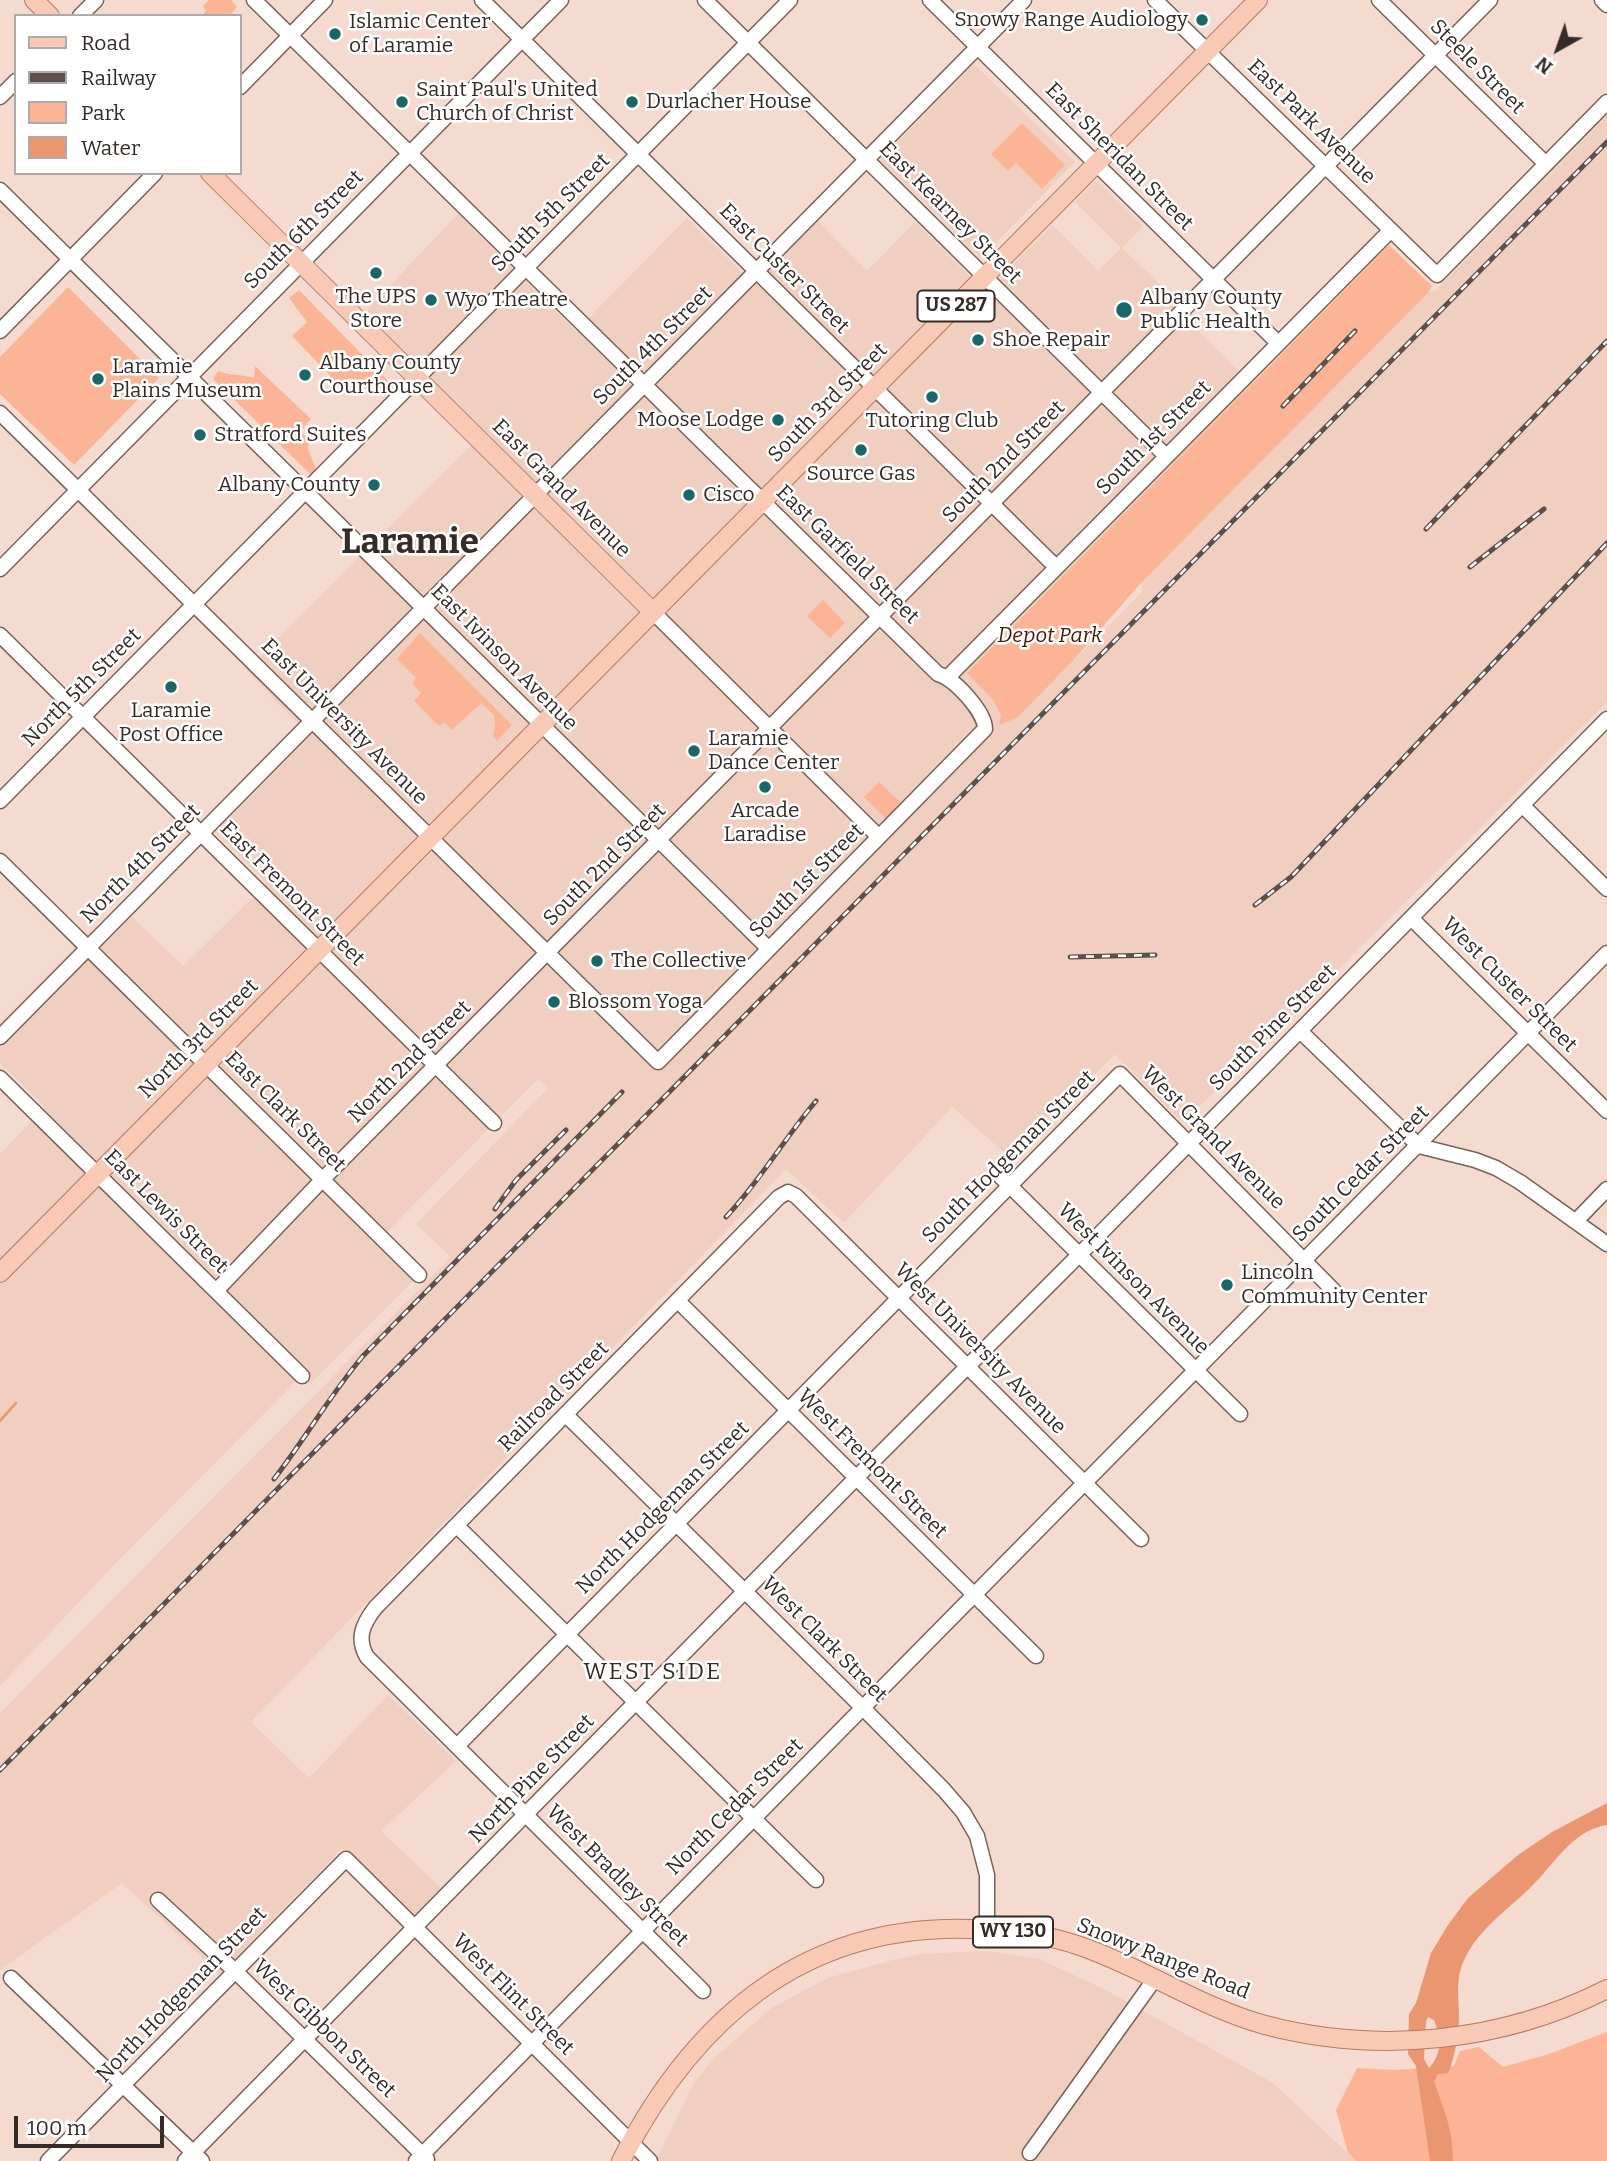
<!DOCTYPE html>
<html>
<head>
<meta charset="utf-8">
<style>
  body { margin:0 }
  #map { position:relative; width:1607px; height:2161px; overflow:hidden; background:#f5dbcf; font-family:Bitter,serif }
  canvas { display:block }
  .legend { position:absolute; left:14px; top:14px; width:228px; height:161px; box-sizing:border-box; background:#fff; border:2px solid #aeaaa9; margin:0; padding:9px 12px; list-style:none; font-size:21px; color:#352b27 }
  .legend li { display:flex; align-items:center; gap:14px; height:35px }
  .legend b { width:35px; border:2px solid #aeaaa9 }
  .north { position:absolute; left:1523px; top:14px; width:70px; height:70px; -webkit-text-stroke:5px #fff; paint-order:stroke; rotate:220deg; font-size:19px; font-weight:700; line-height:28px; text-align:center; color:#352b27 }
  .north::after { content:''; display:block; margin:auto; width:24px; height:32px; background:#352b27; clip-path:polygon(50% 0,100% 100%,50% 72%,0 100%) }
  .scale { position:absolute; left:14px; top:2116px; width:150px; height:32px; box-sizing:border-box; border:4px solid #352b27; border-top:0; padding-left:9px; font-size:21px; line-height:24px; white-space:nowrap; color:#352b27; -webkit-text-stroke:5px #fff; paint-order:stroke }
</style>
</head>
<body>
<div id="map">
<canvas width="1607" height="2161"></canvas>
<ul class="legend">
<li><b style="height:9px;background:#f8cab5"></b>Road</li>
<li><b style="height:9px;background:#5d504a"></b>Railway</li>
<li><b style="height:19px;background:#fbb596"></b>Park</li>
<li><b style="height:19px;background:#ea9671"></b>Water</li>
</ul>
<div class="north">N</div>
<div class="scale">100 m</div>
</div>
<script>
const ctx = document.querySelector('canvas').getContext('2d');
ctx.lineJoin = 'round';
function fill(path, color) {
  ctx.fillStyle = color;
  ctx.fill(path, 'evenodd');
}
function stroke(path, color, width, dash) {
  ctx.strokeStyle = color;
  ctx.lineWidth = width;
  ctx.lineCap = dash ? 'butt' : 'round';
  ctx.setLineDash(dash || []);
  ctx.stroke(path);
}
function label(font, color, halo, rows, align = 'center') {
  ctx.font = font + ' Bitter,serif';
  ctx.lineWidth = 5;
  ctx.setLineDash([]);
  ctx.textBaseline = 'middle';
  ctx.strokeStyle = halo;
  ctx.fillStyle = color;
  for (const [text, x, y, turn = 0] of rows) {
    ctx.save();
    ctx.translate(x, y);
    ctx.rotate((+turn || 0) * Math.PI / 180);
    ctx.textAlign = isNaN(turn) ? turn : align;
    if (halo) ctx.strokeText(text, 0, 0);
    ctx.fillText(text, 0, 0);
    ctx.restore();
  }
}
const built = new Path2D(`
  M974 64 1075 162 981 258 880 160Z
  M1607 116V702L1183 1123 1115 1054 1012 1159 952 1107 844 1223 786 1169 251 1722 309 1778 388 1695 456 1761 381 1831 444 1891 416 1920 342 1848 220 1974 122 1883 0 1970V1713L451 1257 416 1224 548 1088 538 1079 382 1237 419 1275 310 1384 301 1376 113 1566 0 1686V1154L45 1107 0 1063V1023L91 931 105 944 132 917 183 966 267 883 216 832 310 736 246 670 485 432 364 313 458 214 576 331 687 218 754 284 818 221 867 271 915 222 986 292 1052 225 1098 271 1121 248 1075 202 1097 180 1143 226 1122 248 1192 315 1187 320 1252 384 967 673 993 700 1002 715 999 724 1017 718 1141 593 1143 589 1140 584 1429 292 1435 291Z
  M987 1951 1039 1959 1102 1988 1273 2083 1356 2161H656L693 2084 714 2058 773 2007 828 1978 893 1960 922 1954Z`);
const green = new Path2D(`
  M209 0H231L237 7 229 16H202L206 11 203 6Z
  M1022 123 1065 165 1042 189 1016 163 1008 171 991 154Z
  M1389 245 1432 286 1429 292 1140 584 1071 663 1017 718 999 725 1001 715 993 700 967 673Z
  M68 287 159 378 74 465 0 394V357Z
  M299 290 392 385 384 393 375 385 360 387 358 380 349 378 340 386 292 336 307 322 289 298Z
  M255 366 311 419 301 430 309 442 308 449 316 469 311 475 213 379 218 371C230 376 241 374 254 378Z
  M823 600 845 623 830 638 807 616Z
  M420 633 512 725 497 741 493 736 495 726 494 715 481 703 452 730 445 722 439 726 414 701 421 693 412 683 416 678 397 659Z
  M879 782 902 804 886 819 864 797Z
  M1607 2032V2161H1356L1348 2153 1336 2110 1357 2068 1394 2070 1454 2066 1460 2051 1479 2047 1503 2067 1549 2054Z`);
const water = new Path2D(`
  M1607 1803V1825C1572 1830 1553 1866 1530 1888 1505 1912 1473 1933 1461 1968 1456 1984 1459 2000 1459 2016 1459 2034 1455 2057 1448 2073L1438 2074 1434 2081C1444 2111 1453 2128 1453 2161H1430L1416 2066 1408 2054 1409 2014 1416 2003 1431 1953 1448 1925 1468 1898 1518 1855 1552 1832ZM1428 2017 1434 2020C1440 2037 1443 2054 1429 2068L1424 2059 1426 2021Z`);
const stream = new Path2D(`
  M0 1421 16 1403`);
const minor = new Path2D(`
  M482 0 1056 567
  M705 0 1166 456
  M930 0 1278 343
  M1155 0 1437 275 1607 102
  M1379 0 1546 164
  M1602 0 1607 5
  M80 16 96 0
  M240 87 325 0
  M0 97 16 81
  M0 190 769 949
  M0 331 155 173
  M0 413 658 1062 985 729C985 712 955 679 938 674L880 617 254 0
  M0 569 561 0
  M653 612 879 837
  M0 635 494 1123
  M948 677 1391 230
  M0 801 790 0
  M1522 805 1607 889
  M0 861 419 1275
  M1411 918 1607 1111
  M1300 1031 1419 1146 1475 1160 1496 1168 1520 1182 1607 1244
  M0 1037 1024 0
  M0 1078 302 1376
  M996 1172 1240 1414
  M1576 1221 1607 1189
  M216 1291 323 1179 1490 0
  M679 1302 1036 1656
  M566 1415 863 1708 944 1790 963 1812 977 1836 987 1875V1929
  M457 1526 816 1880
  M457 1746 1120 1074 1334 1291
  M158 1900 235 1971 427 2159
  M11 1978 202 2161
  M703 1991 367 1657C356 1638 363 1624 375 1608L779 1197 788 1192 796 1196 1141 1539
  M1030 2153 1154 1980
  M48 2161 346 1859 650 2161
  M185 2161 856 1478 1079 1255 1607 719
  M416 2161 1607 953`);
const major = new Path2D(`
  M34 0 50 16
  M210 173 653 612
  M0 1273 1258 0
  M621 2161C694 2019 803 1924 970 1929 1007 1930 1046 1934 1080 1946 1144 1968 1200 2007 1265 2025 1379 2055 1503 2042 1607 1989`);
const rail = new Path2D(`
  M1283 406 1355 331
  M1426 529 1607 341
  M1470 567 1544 509
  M1255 905 1291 877 1607 543
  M1070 957 1155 955
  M495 1209 516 1180 566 1130
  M726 1217C760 1181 784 1139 816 1101
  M274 1479C305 1439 330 1395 363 1356L622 1092
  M0 1770 1607 142`);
const markers = [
  [1202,20,7,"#196767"],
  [335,34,7,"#196767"],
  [402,102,7,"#196767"],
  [632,102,7,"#196767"],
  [376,273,7,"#196767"],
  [431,300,7,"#196767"],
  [1124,310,9,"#196767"],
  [978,340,7,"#196767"],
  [305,375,7,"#196767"],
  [98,379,7,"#196767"],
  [932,397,7,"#196767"],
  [778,420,7,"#196767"],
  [200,435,7,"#196767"],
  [861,450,7,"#196767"],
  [374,485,7,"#196767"],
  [689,495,7,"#196767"],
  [171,687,7,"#196767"],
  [694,751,7,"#196767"],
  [765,787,7,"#196767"],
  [597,961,7,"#196767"],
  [554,1002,7,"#196767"],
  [1227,1285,7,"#196767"]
];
const shields = [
  [956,306,77],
  [1013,1932,80]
];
const shieldNames = [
  ["US 287",956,306],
  ["WY 130",1013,1932]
];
const poiNames = [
  ["Snowy Range Audiology",1188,20,"right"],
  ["Islamic Center",349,22],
  ["of Laramie",349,46],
  ["Saint Paul's United",416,90],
  ["Church of Christ",416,114],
  ["Durlacher House",646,102],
  ["The UPS",376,297,"center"],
  ["Store",376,321,"center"],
  ["Albany County",1140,298],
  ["Public Health",1140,322],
  ["Wyo Theatre",445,300],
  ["Shoe Repair",992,340],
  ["Albany County",319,363],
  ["Courthouse",319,387],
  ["Laramie",112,367],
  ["Plains Museum",112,391],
  ["Moose Lodge",764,420,"right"],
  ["Tutoring Club",932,421,"center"],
  ["Stratford Suites",214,435],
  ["Source Gas",861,474,"center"],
  ["Albany County",360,485,"right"],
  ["Cisco",703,495],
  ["Laramie",171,711,"center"],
  ["Post Office",171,735,"center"],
  ["Laramie",708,739],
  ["Dance Center",708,763],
  ["Arcade",765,811,"center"],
  ["Laradise",765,835,"center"],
  ["The Collective",611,961],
  ["Blossom Yoga",568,1002],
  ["Lincoln",1241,1273],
  ["Community Center",1241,1297]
];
const streetNames = [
  ["Steele Street",1477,67,45],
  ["East Park Avenue",1311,122,44],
  ["East Sheridan Street",1119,157,45],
  ["South 5th Street",551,213,-45],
  ["East Kearney Street",950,213,45],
  ["South 6th Street",304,230,-45],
  ["East Custer Street",784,269,45],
  ["South 4th Street",653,346,-45],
  ["South 3rd Street",828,403,-45],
  ["South 1st Street",1154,438,-45],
  ["South 2nd Street",1004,462,-45],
  ["East Grand Avenue",561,489,45],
  ["East Garfield Street",847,555,44],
  ["East Ivinson Avenue",504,658,45],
  ["North 5th Street",82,688,-45],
  ["East University Avenue",344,722,45],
  ["North 4th Street",141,864,-45],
  ["South 2nd Street",605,865,-45],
  ["South 1st Street",807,881,-45],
  ["East Fremont Street",292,894,45],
  ["West Custer Street",1509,985,45],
  ["South Pine Street",1273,1028,-45],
  ["North 3rd Street",199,1039,-45],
  ["North 2nd Street",410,1062,-45],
  ["East Clark Street",285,1112,45],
  ["West Grand Avenue",1213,1138,45],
  ["South Hodgeman Street",1009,1157,-45],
  ["South Cedar Street",1361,1174,-45],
  ["East Lewis Street",166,1212,45],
  ["West Ivinson Avenue",1133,1279,45],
  ["West University Avenue",980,1349,45],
  ["Railroad Street",554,1397,-45],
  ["West Fremont Street",872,1464,45],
  ["North Hodgeman Street",663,1508,-45],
  ["West Clark Street",824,1640,45],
  ["North Pine Street",532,1779,-46],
  ["North Cedar Street",735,1807,-45],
  ["West Bradley Street",617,1876,45],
  ["Snowy Range Road",1163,1959,22],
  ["North Hodgeman Street",182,1995,-46],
  ["West Flint Street",513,1995,45],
  ["West Gibbon Street",324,2029,44]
];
const parkNames = [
  ["Depot Park",1050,636]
];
const neighbourhoodNames = [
  ["WEST SIDE",653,1673]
];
const townNames = [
  ["Laramie",410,543]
];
fill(built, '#f0cec0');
fill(green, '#fbb596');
fill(water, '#ea9671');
stroke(stream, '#ea9671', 2.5);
stroke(minor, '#786157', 17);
stroke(major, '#b17b63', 20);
stroke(minor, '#fff', 14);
stroke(major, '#f8cab5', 18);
stroke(rail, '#5d504a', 5);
stroke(rail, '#fff', 2.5, [8]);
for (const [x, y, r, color] of markers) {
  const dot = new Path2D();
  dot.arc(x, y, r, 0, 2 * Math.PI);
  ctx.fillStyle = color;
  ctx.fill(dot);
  stroke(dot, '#fff', 2.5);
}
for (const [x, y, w] of shields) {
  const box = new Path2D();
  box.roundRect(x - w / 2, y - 15.5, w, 31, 5);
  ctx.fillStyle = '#fff';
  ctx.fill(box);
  stroke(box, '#352b27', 2);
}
label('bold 19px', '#352b27', null, shieldNames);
label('21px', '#352b27', '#fff', poiNames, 'left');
label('21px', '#352b27', '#fff', streetNames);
label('italic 21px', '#4a1700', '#fff', parkNames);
ctx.letterSpacing = '2px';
label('23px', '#352b27', '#fff', neighbourhoodNames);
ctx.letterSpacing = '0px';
label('bold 35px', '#352b27', '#fff', townNames);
</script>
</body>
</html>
